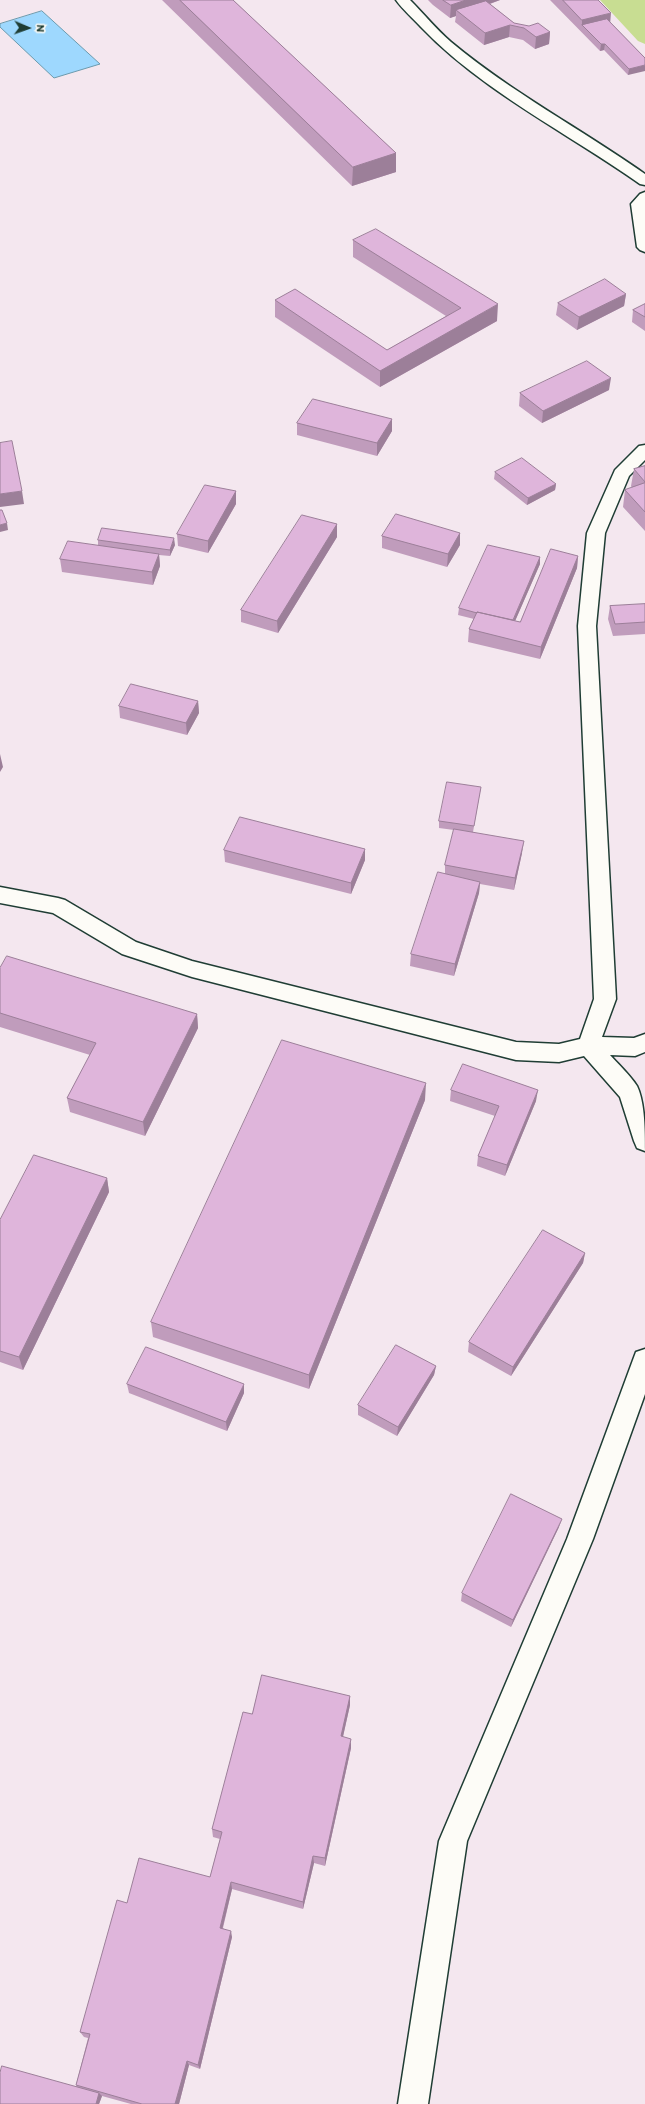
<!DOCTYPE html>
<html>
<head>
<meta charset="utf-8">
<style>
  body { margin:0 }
  #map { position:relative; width:645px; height:2104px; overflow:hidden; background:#f4e7ef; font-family:Itim,sans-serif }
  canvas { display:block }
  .north { position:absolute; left:8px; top:8px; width:40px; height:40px; -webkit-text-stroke:3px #fdfcf7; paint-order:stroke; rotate:92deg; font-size:11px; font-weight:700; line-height:16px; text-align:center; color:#1f3d34 }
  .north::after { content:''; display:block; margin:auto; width:14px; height:18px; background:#1f3d34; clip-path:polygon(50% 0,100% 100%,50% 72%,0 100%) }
</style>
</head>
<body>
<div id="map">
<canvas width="645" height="2104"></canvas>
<div class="north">N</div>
</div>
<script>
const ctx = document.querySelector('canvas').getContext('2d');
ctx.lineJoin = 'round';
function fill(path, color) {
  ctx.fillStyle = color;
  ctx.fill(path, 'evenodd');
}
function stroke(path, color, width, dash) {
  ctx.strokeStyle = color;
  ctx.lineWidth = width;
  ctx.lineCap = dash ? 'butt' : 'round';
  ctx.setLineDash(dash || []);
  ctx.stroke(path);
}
const green = new Path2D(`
  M600 0H645V44L638 41Z`);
const water = new Path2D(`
  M42 11 100 64 54 78 0 27V24Z`);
const street = new Path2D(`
  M396 0H410C424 14 436 29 451 42 511 92 581 129 645 174V185L640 184C568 133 482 91 421 27 413 18 403 10 396 0Z
  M645 192V252L640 250 637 247 631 204 640 194Z
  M645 445V460L629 476 605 533 596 626 616 999 602 1037 634 1038 645 1034V1052L635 1056 610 1055C619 1065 630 1075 637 1086 645 1103 645 1131 645 1151L637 1148 634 1141 620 1097 584 1056 559 1062 516 1060 192 977 122 954 53 913 0 903V887L58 898 65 900 136 942 192 961 516 1042 559 1044 580 1039 594 999 578 626 587 533 615 470 639 446Z
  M645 1349V1394L593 1539 467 1841 428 2104H398L439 1841 567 1539 633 1360 636 1352Z`);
const wall = new Path2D(`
  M162 0H233L396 153V172L352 186Z
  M428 0H500L490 4 514 23 550 32 549 44 535 49 523 40 509 37 484 45 455 22 456 16 450 18 433 5Z
  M550 0H598L610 22 645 58 628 75 604 50 600 51Z
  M353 240 497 321 380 387 275 317V300L387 350 446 316 353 257Z
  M626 294 624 306 577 330 556 315 558 303Z
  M645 304V331L632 322 633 310Z
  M609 390 542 423 519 406 520 393Z
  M392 419V431L377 456 297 435V423Z
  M645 466V531L623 507 625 490 632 488 631 486 634 469Z
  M495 472 556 484 555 490 527 505 494 479Z
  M236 491V504L208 553 178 546 177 534Z
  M337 524V537L278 633 241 622V610Z
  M460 533V545L447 567 382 548V536Z
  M98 540 175 545 170 556 159 555 160 566 153 585 62 572 60 559 98 545Z
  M578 556 577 568 540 659 468 642 469 629 474 619 458 615 459 608 540 557V564L515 621 520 622Z
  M645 604V634L613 636 608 619 610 606Z
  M198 701 199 713 187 735 120 718 119 706Z
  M481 787 473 832 522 853 514 890 480 884 479 893 454 976 410 966 411 954 445 874V865L454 830 439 828V821Z
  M224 850 365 860 351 894 225 862Z
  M0 968 197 1014 198 1028 145 1136 70 1112 67 1098 90 1055 0 1027Z
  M451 1090 536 1101 505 1176 477 1166 478 1156 495 1116 450 1101Z
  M425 1100 309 1389 153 1337 151 1322Z
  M107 1178 109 1192 23 1370 0 1362V1220Z
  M585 1253 583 1263 511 1376 468 1352 469 1342Z
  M436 1366 434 1375 397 1436 358 1415V1405Z
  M127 1384 244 1393 227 1431 129 1393Z
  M559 1527 511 1627 461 1601 462 1593Z
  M350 1696V1705L343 1737 351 1748 325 1866 314 1863 303 1909 232 1889 223 1928 232 1937 200 2069 189 2065 179 2104H131L102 2096 99 2104H0L77 2086 76 2085 88 2038 84 2037 80 2032 127 1903 210 1877 220 1839 213 1837 212 1829 252 1714Z`);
const shadedWall = new Path2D(`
  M466 0H500L461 14 456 10V16L450 18 451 5Z
  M611 13 610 25H582V20Z
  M510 25 509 37 484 45 485 33Z
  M550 32 549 44 535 49 536 37Z
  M601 44H605L604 50 600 51Z
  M645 65V71L628 75 629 69Z
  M396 153V172L352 186 353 167Z
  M626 294 624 306 577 330 579 317Z
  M498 304 497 321 380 387V371Z
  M611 378 609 390 542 423 543 411Z
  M392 419V431L377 456V443Z
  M556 484 555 490 527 505 528 498Z
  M22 491 24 504 0 507V494Z
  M236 491V504L208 553V541Z
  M7 523 8 530 0 532V525Z
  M337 524V537L278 633 277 621Z
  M460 533V545L447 567 448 554Z
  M174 538 175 545 170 556V550Z
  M159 554 160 566 153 585 152 572Z
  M578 556 577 568 540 659 541 647Z
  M540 557V564L512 628 513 621Z
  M198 701 199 713 187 735 186 723Z
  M0 754 3 767 0 772Z
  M524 841 522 853 514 890 515 878Z
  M365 849V860L351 894V883Z
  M480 882 479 893 454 976 455 964Z
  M197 1014 198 1028 145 1136 143 1122Z
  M426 1083 425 1100 309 1389V1375Z
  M538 1090 536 1101 505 1176 507 1165Z
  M107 1178 109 1192 23 1370 19 1357Z
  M585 1253 583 1263 511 1376 513 1367Z
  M436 1366 434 1375 397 1436 398 1427Z
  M244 1384V1393L227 1431 226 1422Z
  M562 1519 559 1527 511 1627 513 1620Z
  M350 1696V1705L341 1745V1736Z
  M351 1739V1748L325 1866V1858Z
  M313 1856 314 1863 303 1909V1902Z
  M231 1882 232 1889 221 1934 220 1928Z
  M231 1931 232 1937 200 2069 198 2065Z
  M187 2061 189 2065 179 2104H175Z
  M99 2093 102 2096 99 2104H96Z`);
const building = new Path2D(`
  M180 0H233L396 153 353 167Z
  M443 0H466L451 5Z
  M563 0H598L611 13 582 20Z
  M486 1 514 23 529 26 538 23 550 32 536 37 524 28 510 25 485 33 456 10Z
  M607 19 645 58V65L629 69 605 44H601L582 25Z
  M376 229 498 304 380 371 275 300 295 289 387 350 461 308 353 240Z
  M605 279 626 294 579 317 558 303Z
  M645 304V317L633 310Z
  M587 361 611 378 543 411 520 393Z
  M313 399 392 419 377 443 297 423Z
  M12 441 22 491 0 494V443Z
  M522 458 556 484 528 498 495 472Z
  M645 466V482L634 469Z
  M645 483V512L625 490Z
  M205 485 236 491 208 541 177 534Z
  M0 510H2L7 523 0 525Z
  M396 514 460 533 448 554 382 536Z
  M302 515 337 524 277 621 241 610Z
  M102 528 174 538 170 550 98 540Z
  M68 541 159 554 152 572 60 559Z
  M488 545 540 557 513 620 477 612V613L459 608Z
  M551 549 578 556 541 647 469 629 477 612 520 622Z
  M645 604V622L615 624 610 606Z
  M131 684 198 701 186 723 119 706Z
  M447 782 481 787 474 826 439 821Z
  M240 817 365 849 351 883 224 850Z
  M454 829 524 841 515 878 445 865Z
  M438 872 480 882 455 964 411 954Z
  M7 956 197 1014 143 1122 67 1098 96 1043 0 1013V968Z
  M282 1040 426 1083 309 1375 151 1322Z
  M463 1064 538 1090 507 1165 478 1156 499 1106 451 1090Z
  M34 1155 107 1178 19 1357 0 1351V1220Z
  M543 1230 585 1253 513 1367 469 1342Z
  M396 1345 436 1366 398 1427 358 1405Z
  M146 1347 244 1384 226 1422 127 1384Z
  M511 1494 562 1519 513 1620 462 1593Z
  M262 1675 350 1696 341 1736 351 1739 325 1858 313 1856 303 1902 231 1882 220 1928 231 1931 198 2065 187 2061 175 2104H142L76 2085 90 2034 80 2032 117 1900 127 1903 139 1858 210 1877 222 1832 212 1829 243 1712 252 1714Z
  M2 2066 99 2093 96 2104H0V2073Z`);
fill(green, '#c8dd92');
fill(water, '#9ed8fe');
stroke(water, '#6b9aad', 1);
stroke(street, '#1f3d34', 3);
fill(street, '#fdfcf7');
fill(wall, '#c09cbc');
fill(shadedWall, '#9c7f99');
fill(building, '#dfb5db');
stroke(building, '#9c7f99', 1);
</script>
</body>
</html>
